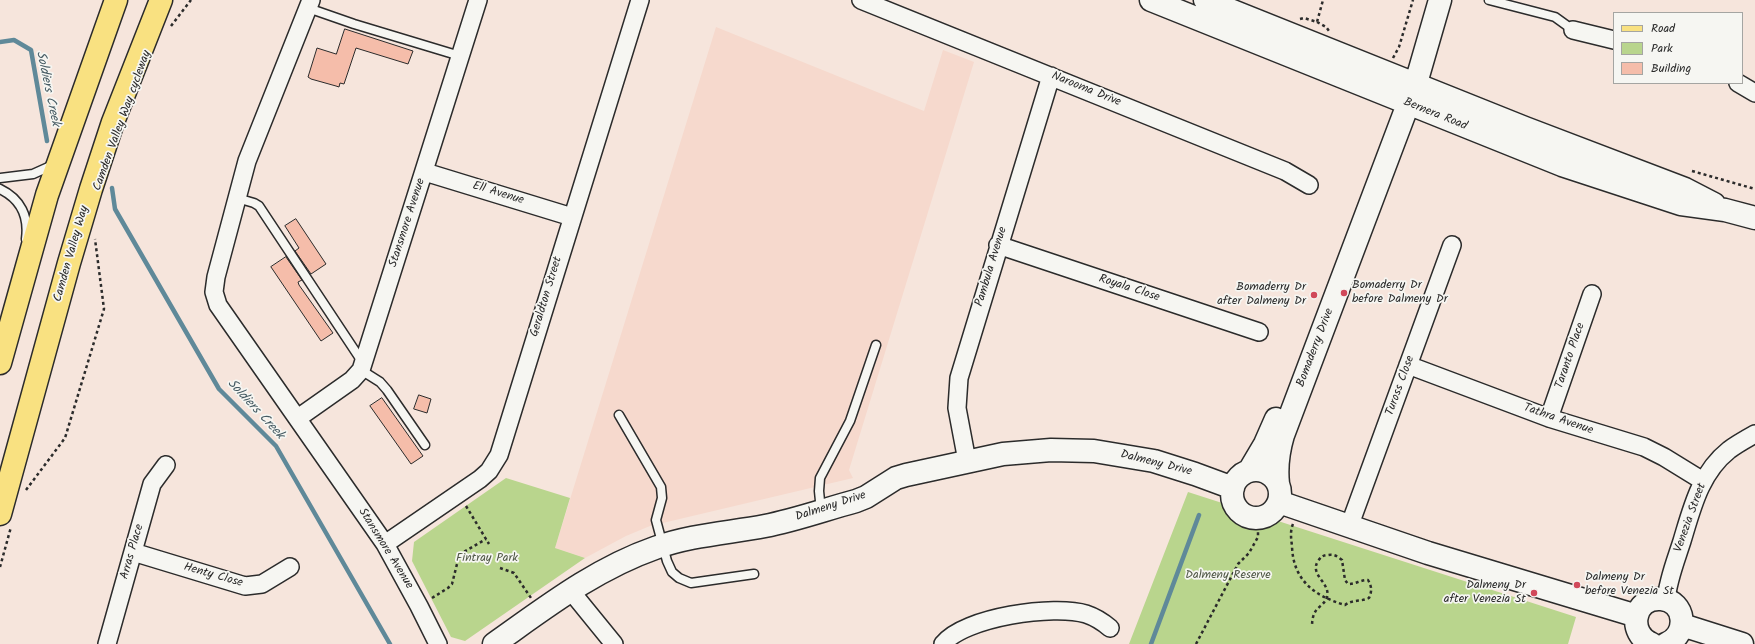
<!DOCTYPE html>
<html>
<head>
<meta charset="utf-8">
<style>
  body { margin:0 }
  #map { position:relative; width:1755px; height:644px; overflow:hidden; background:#f6e5dc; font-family:Kalam,sans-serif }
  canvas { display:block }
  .legend { position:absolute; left:1613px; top:12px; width:130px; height:72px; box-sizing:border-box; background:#f6f6f2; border:1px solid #a5a5a2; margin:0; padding:5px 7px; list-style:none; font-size:12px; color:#2b2b2b }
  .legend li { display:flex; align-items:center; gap:8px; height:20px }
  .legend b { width:20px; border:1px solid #a5a5a2 }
</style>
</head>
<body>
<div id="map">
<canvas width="1755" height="644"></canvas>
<ul class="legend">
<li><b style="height:5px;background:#f9e181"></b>Road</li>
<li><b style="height:11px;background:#b9d58d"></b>Park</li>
<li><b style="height:11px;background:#f5bdaa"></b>Building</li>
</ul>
</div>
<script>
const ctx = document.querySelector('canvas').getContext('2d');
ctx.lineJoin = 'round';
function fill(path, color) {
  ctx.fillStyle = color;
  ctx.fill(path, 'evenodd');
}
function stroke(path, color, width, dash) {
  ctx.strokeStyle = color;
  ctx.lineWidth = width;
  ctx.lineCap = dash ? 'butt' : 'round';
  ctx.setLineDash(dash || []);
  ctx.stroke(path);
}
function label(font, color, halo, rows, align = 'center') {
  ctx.font = font + ' Kalam,sans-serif';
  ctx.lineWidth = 3.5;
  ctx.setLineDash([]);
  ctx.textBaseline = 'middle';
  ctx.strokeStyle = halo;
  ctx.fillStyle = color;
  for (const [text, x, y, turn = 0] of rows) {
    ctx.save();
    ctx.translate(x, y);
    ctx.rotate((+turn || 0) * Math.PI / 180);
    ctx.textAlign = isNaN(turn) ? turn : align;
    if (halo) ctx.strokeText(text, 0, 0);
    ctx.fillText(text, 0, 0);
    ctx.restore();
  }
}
const built = new Path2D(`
  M716 27 924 111 943 50 974 62 849 470 853 478 650 526 626 536 585 558 555 548Z`);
const green = new Path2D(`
  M506 478 570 498 555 548 585 558 465 641 451 637 412 561 414 542Z
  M1188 492 1576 617 1568 644H1129Z`);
const stream = new Path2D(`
  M0 42 14 40 31 50 47 141
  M112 188 115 209 219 389 276 446 390 644
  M1151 644 1199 515`);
const building = new Path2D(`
  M345 29 413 51 408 64 356 48 344 84 340 83 339 87 336 86 311 79 308 77 317 48 336 54Z
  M296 219 326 264 311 274 295 251 299 248 285 226Z
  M286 257 302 280 298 282 299 285 333 333 321 341 271 267Z
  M419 395 431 399 427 413 414 409Z
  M382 398 423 456 411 464 370 406Z`);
const path = new Path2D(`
  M1300 19 1304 18 1317 22 1323 0
  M1317 22 1326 27 1329 31
  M171 26 191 0
  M1393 58 1399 47 1413 0
  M1692 171 1755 189
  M26 490 65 438 104 309 95 239
  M466 506 489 544
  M1293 524C1290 531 1291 538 1292 546 1293 580 1314 596 1345 605 1353 599 1361 602 1369 598 1372 591 1372 587 1368 580 1360 580 1356 584 1348 584L1345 580 1342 560C1337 556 1334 554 1328 555 1323 555 1321 557 1318 561 1309 575 1331 583 1327 597 1323 609 1312 605 1312 627
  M0 567 11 527
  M500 568 514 573 531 598
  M432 598 448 588 452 584 458 560 462 553 486 539
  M1196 644 1238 564 1249 553 1258 537V531`);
const lane = new Path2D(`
  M1489 0 1555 17 1573 30
  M308 8 354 24 460 56
  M0 178 33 174 53 165
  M0 189C21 199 29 217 26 239
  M237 198 254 203 259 206 363 363
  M361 370 380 382 387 390 425 445
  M619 415 661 487 662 498 656 520 667 561 672 572 679 578 691 583 754 574
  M821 511 819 491 820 478 850 421 876 345`);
const street = new Path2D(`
  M311 0 247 161 216 277 214 292 218 305 385 544 419 606 438 644
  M861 0 1285 171 1309 185
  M1573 30 1614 40
  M1738 83 1755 93
  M425 172 572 217
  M998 245 1259 332
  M1408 365 1549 418 1644 447 1664 457 1703 481
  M298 418 352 380 361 370 478 0
  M1549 418 1592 294
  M967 461 957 408 959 378 1051 76
  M1349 527 1452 245
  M385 544 480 479 489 471 499 455 640 0
  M133 552 245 586 262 584 290 567
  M570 590 614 644
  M1666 600C1668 579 1676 560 1682 541 1692 508 1700 473 1729 450 1737 444 1746 439 1755 434
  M107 644 152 484 166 465
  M943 644C964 617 1055 604 1086 614 1095 617 1103 622 1110 628`);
const secondary = new Path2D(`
  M1151 0 1562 165 1681 204 1725 210 1755 218
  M1205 0 1525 128 1685 189 1714 204
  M1232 494a24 24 0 1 1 48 0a24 24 0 1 1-48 0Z
  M1249 471 1265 444 1276 419
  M1278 484C1276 466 1278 452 1283 435L1416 83 1440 0
  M1279 502 1428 553 1637 616
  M1682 625 1742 644
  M494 644C545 608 595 569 655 548 691 535 728 533 765 526 796 520 826 509 856 501L866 497 896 478 906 475 1003 454 1051 450 1094 451 1154 461 1195 474 1233 488
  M1652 644C1627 634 1633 597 1661 599 1686 601 1689 635 1666 644`);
const primary = new Path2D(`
  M0 363 47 195 116 0
  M0 514 69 263 91 189 113 122 161 0`);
const markers = [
  [1344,293,4,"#d1495b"],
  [1314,295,4,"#d1495b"],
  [1577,585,4,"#d1495b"],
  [1534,593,4,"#d1495b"]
];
const streetNames = [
  ["Narooma Drive",1086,90,22],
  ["Bernera Road",1435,115,22],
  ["Camden Valley Way cycleway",123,121,-70],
  ["Ell Avenue",498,194,17],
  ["Stansmore Avenue",408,223,-72],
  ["Camden Valley Way",72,254,-74],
  ["Pambula Avenue",992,267,-73],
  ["Royala Close",1129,289,18],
  ["Geraldton Street",547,297,-73],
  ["Bomaderry Drive",1316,348,-69],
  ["Taranto Place",1571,356,-71],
  ["Tuross Close",1401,386,-70],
  ["Tathra Avenue",1558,420,19],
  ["Dalmeny Drive",1156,464,14],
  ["Dalmeny Drive",831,507,-18],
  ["Venezia Street",1691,518,-70],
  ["Stansmore Avenue",385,549,58],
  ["Arras Place",133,552,-74],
  ["Henty Close",213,576,16]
];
const poiNames = [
  ["Bomaderry Dr",1352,286],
  ["before Dalmeny Dr",1352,300],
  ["Bomaderry Dr",1306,288,"right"],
  ["after Dalmeny Dr",1306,302,"right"],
  ["Dalmeny Dr",1585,578],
  ["before Venezia St",1585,592],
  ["Dalmeny Dr",1526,586,"right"],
  ["after Venezia St",1526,600,"right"]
];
const parkNames = [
  ["Fintray Park",487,559],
  ["Dalmeny Reserve",1228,576]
];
const waterNames = [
  ["Soldiers Creek",47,89,78],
  ["Soldiers Creek",255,410,47]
];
fill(built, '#f6d9cd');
fill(green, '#b9d58d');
stroke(stream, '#5f8999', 4.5);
fill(building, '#f5bdaa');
stroke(building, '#2b2b2b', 1);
stroke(lane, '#2b2b2b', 11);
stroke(street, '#2b2b2b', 20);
stroke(secondary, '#2b2b2b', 25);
stroke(primary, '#2b2b2b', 25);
stroke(path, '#2b2b2b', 2.5, [3, 3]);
stroke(lane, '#f6f6f2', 8);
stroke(street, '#f6f6f2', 17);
stroke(secondary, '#f6f6f2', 22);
stroke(primary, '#f9e181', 22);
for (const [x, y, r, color] of markers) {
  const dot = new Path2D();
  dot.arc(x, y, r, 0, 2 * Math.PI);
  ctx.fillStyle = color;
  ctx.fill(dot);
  stroke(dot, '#f6f6f2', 1.5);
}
label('12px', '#2b2b2b', '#f6f6f2', streetNames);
label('12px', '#2b2b2b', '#f6f6f2', poiNames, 'left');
label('12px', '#4e5644', '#f6f6f2', parkNames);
label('italic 13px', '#455a62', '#f6f6f2', waterNames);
</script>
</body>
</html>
